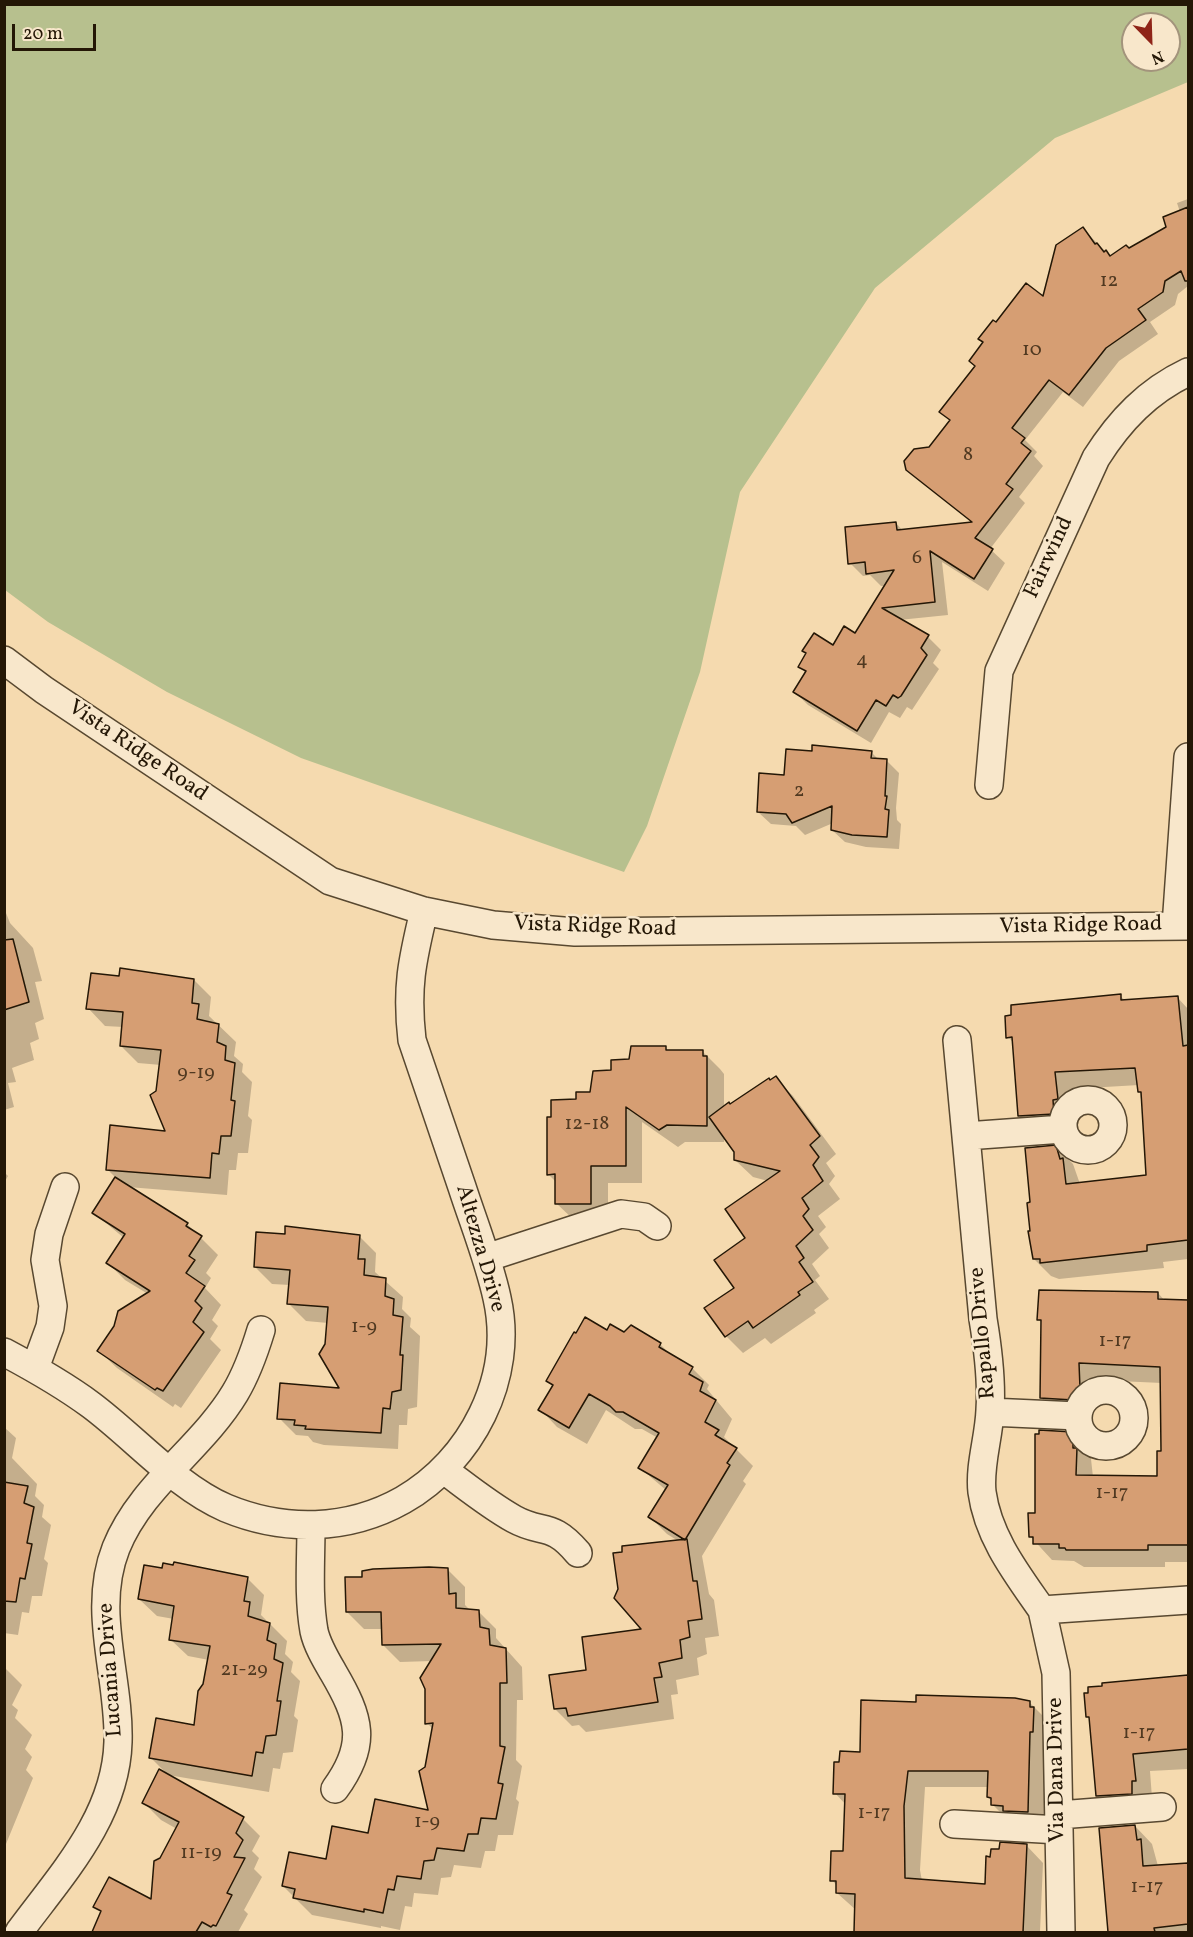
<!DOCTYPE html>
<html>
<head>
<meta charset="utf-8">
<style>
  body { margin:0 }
  #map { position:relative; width:1193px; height:1937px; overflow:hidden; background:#f5daaf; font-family:Vollkorn,serif }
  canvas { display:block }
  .frame { position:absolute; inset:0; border:6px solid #241706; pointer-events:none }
  .north { position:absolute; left:1121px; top:12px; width:60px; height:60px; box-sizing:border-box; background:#f8e7cb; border:2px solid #a3947c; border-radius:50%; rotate:157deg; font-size:16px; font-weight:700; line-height:24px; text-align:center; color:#241706 }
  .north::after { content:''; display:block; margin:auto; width:21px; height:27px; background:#8f2418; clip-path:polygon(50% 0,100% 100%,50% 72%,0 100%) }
  .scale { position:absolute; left:12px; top:24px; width:84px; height:27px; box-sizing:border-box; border:3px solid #241706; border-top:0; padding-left:8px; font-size:18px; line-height:21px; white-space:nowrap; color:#241706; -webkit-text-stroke:4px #f8e7cb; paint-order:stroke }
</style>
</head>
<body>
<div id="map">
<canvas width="1193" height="1937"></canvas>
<div class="frame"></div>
<div class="north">N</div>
<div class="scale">20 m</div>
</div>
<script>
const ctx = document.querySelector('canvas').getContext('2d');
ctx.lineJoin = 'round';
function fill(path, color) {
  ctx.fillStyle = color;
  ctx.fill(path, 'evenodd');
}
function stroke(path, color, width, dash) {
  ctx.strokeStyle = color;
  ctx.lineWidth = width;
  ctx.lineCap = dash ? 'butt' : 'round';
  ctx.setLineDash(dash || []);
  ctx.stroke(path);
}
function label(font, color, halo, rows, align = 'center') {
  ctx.font = font + ' Vollkorn,serif';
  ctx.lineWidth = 5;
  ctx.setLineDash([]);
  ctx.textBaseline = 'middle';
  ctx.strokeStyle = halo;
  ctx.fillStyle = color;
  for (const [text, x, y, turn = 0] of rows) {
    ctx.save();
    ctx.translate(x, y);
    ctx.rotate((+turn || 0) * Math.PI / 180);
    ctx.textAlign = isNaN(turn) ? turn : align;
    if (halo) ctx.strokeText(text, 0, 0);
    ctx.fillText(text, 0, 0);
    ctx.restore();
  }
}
const green = new Path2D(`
  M4 5H1188V82L1055 138 875 288 740 492 700 672 647 826 624 872 301 758 167 692 48 622 5 590ZM1133 24H1169V60H1133Z`);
const shadow = new Path2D(`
  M1188 199V286L1178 294 1175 305 1150 322 1158 334 1119 361 1083 407 1063 392 1025 440 1037 452 1034 456 1043 466 1019 497 1025 503 990 549 1005 563 988 591 942 562 948 615 899 620 928 637 941 650 933 663 939 669 912 710 907 707 900 718 889 712 871 743 808 705 795 692 806 673 800 667 856 635 887 586H881L870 575 863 576 850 563 896 523 903 531 973 523 907 469 930 449 951 422 941 412 976 367 996 324 1044 299 1083 229 1111 257 1168 228 1180 212 1177 203Z
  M813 752H871L879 760H886L899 773 896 808 897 820 901 824 899 849 866 847 845 842 832 830 833 823 805 835 796 826 771 824 758 812 786 777Z
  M4 908 10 923 33 948 42 981 35 982 44 1019 35 1023 39 1039 30 1043 34 1060 12 1068 16 1082 8 1083 14 1107 4 1110Z
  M194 980 211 997 209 1016 236 1042 234 1056 243 1064 242 1072 252 1082 248 1116 252 1120 248 1153H238L236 1170H229L227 1195 128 1187 187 1224 218 1255 206 1273 211 1278 205 1288 221 1305 212 1320 218 1326 210 1339 221 1350 181 1408 175 1404 173 1407 117 1368 99 1351 148 1294 125 1280 108 1263 124 1238 94 1213 116 1178 107 1169 167 1132 158 1092 161 1065 138 1063 121 1046 123 1027 105 1026 88 1008Z
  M1120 996 1126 1001 1177 997 1188 1009V1259L1163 1262 1164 1268 1059 1279 1051 1276 1034 1259 1032 1204 1056 1147 1073 1164 1080 1184 1148 1177V1152L1139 1085 1071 1089 1074 1116 1070 1117 1071 1131 1036 1133 1019 1115 1014 1043 1008 1037Z
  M665 1047 669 1052H703L720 1069 724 1074V1107L775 1078 793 1096 836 1154 826 1163 835 1176 829 1184 840 1199 818 1216 826 1227 819 1234 829 1248 812 1264 820 1276 815 1280 829 1299 814 1310 816 1313 771 1344 765 1338 743 1353 726 1336 747 1238 768 1181 753 1177 735 1160 736 1152 724 1135V1142H685L678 1147 642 1122V1183H608V1220H574L556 1203V1182L548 1174 577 1101 592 1093 613 1072 630 1061Z
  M4 1172 8 1176 4 1183Z
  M359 1236 376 1253 375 1272 403 1297 402 1309 411 1318 410 1327 420 1336 417 1407 408 1409 407 1425H399L398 1449 324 1445 313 1442 308 1436 296 1435 279 1418 342 1389 327 1345 328 1323 306 1321 289 1304 290 1285 272 1284 255 1267Z
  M1158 1293 1165 1301H1188V1562H1165V1567H1084L1074 1561 1052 1560 1030 1536 1036 1514 1072 1433 1090 1450 1093 1477H1158L1162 1452V1383L1096 1380V1405H1093L1090 1417 1059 1415 1041 1398 1043 1324 1039 1320Z
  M607 1332 660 1344 673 1357 692 1368 709 1385 707 1389 732 1419 724 1437 753 1466 743 1481 746 1484 702 1556 709 1594 714 1600 719 1636 705 1638 707 1654 697 1658 699 1675 676 1680 678 1694 671 1695 674 1719 586 1732 579 1725 572 1726 555 1709 587 1671 644 1630 680 1542 667 1534 650 1517 666 1490 640 1468 658 1438 642 1429H635L606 1410 587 1444 557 1427 540 1409 554 1386 548 1380Z
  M4 1427 16 1438 12 1458 37 1484 35 1496 44 1505 42 1517 51 1525 44 1559 48 1563 42 1596H32L29 1613 22 1612 18 1635 4 1633Z
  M448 1570 465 1587V1605L471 1611H478L496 1629V1638L522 1667 523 1700H517L516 1760 522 1766 516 1799 519 1802 513 1835H498L495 1851H485L481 1868 454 1865 451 1877 441 1878 438 1895 414 1893 412 1907 405 1906 400 1930 381 1926V1928L312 1915 283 1886 369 1835 430 1812 426 1768 434 1730 427 1723 432 1661 400 1662 383 1645V1629H364L347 1612Z
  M247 1578 264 1595 261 1615 287 1641 285 1654 293 1662 291 1672 300 1681 294 1716 298 1720 293 1752 283 1753 280 1769 273 1768 269 1792 168 1775 151 1758 196 1726 209 1660 188 1656 170 1639 174 1619 157 1616 139 1599Z
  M4 1667 22 1685 12 1705 18 1710 15 1718 32 1735 25 1749 32 1757 26 1770 33 1778 6 1844Z
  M1188 1677V1769L1150 1771 1152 1798 1115 1813 1097 1796 1091 1720 1087 1717 1103 1684Z
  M1029 1702 1047 1720 1045 1829 1010 1822 992 1804 989 1797V1787H925L920 1870 922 1881 987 1885 1026 1845 1043 1863 1040 1932H855L856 1910 837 1893V1886L832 1880 845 1853 846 1805 835 1793 861 1754Z
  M144 1803 243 1819 260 1836 252 1851 259 1858 254 1869 262 1877 244 1910 248 1914 238 1932H94L102 1913 95 1907 153 1902 161 1859 177 1829 161 1820Z
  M1135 1826 1152 1844 1158 1866 1188 1863V1932H1110Z`);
const building = new Path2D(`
  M1188 207V281H1185L1181 271 1165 281 1163 292 1138 309 1146 320 1106 348 1069 395 1049 380 1012 428 1025 438 1021 443 1031 451 1006 484 1013 489 975 538 993 549 974 579 930 551 935 602 882 608 929 635 921 648 927 655 901 696 898 698 893 695 886 706 876 700 857 731 793 692 806 671 798 667 806 653 802 651 814 633 833 645 844 626 855 633 894 570 866 574 865 562 848 564 845 527 896 522 897 530 972 522 906 470 904 461 914 449 929 447 950 420 939 412 975 366 969 361 983 342 978 339 993 320 996 322 1026 283 1043 296 1056 245 1083 227 1095 244 1097 243 1104 252 1106 250 1110 256 1126 245 1129 248 1166 227 1163 217Z
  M812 745 872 751 871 758 887 759 885 796H887L885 809 889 810 887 837 852 835 831 830 832 806 792 823 786 814 757 812 759 773 784 775 786 749 812 751Z
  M13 939 29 1002 4 1010V940Z
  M120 968 194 979 192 1003 199 1004 197 1019 219 1024 217 1042 226 1046 225 1060 235 1063 231 1100 235 1101 231 1136H221L219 1154 212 1153 210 1178 106 1170 110 1125 165 1131 150 1095 156 1091 161 1050 120 1046 123 1012 86 1009 91 973 119 976Z
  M1121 994V1000L1178 996 1183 1046 1188 1045V1240L1147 1245V1251L1040 1263V1259H1033L1028 1231H1030L1027 1203 1030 1202 1025 1148 1056 1145 1060 1159 1063 1158 1066 1184 1146 1175 1141 1092H1138L1135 1068 1055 1072 1058 1099 1053 1100 1054 1114 1018 1116 1012 1037 1006 1038 1005 1016 1011 1015V1005Z
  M631 1046H666V1050H703V1056H707V1126L667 1125 659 1130 626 1107V1166H591V1204H555V1174L547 1175V1117H551V1100L576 1099V1092H590L593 1071 611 1070V1060L629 1059Z
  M776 1076 820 1136 810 1145 819 1157 813 1165 823 1181 802 1198 809 1209 803 1216 813 1230 796 1246 804 1258 799 1262 813 1282 798 1292 800 1295 753 1328 748 1321 725 1337 704 1308 734 1288 714 1260 745 1238 725 1209 780 1171 734 1160V1152L709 1117 729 1102 730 1104 769 1078 770 1080Z
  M115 1177 188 1223 186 1226 202 1236 189 1256 195 1260 186 1273 205 1286 195 1301 202 1308 193 1322 204 1332 163 1391 157 1388 155 1390 97 1351 114 1326 118 1311 150 1291 106 1263 125 1234 92 1213Z
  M285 1226 360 1235 358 1259H365L364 1275 386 1278 385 1296 394 1299 393 1315 403 1317 400 1355H403L401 1390 392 1392 390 1409 383 1408 381 1433 305 1429 306 1426 294 1425 295 1420 277 1419 280 1383 339 1388 319 1354 325 1344 328 1307 287 1304 290 1270 254 1267 256 1232 285 1234Z
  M1039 1290 1158 1292V1299L1188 1300V1545H1148V1550H1066L1065 1548H1059V1544H1033V1537H1029L1028 1513H1035V1434H1039V1430L1073 1432V1448H1077L1076 1475 1157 1476V1451H1161L1160 1367 1079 1363 1080 1388 1076 1389 1073 1400 1040 1398 1041 1320H1037Z
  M585 1317 607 1330 610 1324 624 1332 631 1325 661 1343 659 1347 693 1367 689 1374 703 1382 700 1391 716 1400 705 1422 719 1430 715 1435 737 1448 727 1463 730 1465 685 1540 648 1517 668 1485 638 1468 659 1433 623 1412H616L610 1406 589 1394 569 1428 538 1410 553 1385 546 1381 574 1332 576 1333Z
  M4 1482 28 1486 24 1503 34 1507 27 1543 32 1544 25 1579 20 1578 16 1602 4 1601Z
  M687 1539 693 1581H697L702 1619 688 1621 690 1637 680 1640 682 1658 659 1663 662 1677 654 1678 658 1702 568 1716 566 1708 554 1709 549 1675 586 1670 582 1637 641 1629 614 1598 618 1589 613 1553 622 1552V1546Z
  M174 1562 248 1577 244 1601 250 1602 248 1616 270 1623 267 1640 276 1644 274 1659 283 1663 277 1701H281L276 1735 266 1736 263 1753 256 1752 252 1776 149 1758 156 1718 194 1725 198 1691 203 1684 210 1646 169 1640 174 1606 138 1599 144 1565 162 1568 163 1563 173 1565Z
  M429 1567 448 1568 449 1594 456 1593V1608L479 1610 480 1627 489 1629 490 1645 506 1648 507 1683H500V1746L505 1747 498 1783 503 1784 496 1819 481 1818 478 1834H468L464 1851 437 1848 434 1860 424 1861 421 1879 397 1876 394 1890 388 1889 383 1913 364 1909V1912L293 1898 295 1889 282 1886 289 1852 326 1859 332 1826 368 1833 375 1799 428 1810 419 1771 425 1767 433 1723 425 1724V1689L420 1678 441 1644 382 1645 381 1612H346L345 1577H362V1571L373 1569Z
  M1188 1675V1749L1133 1754 1136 1781H1132V1794L1096 1796 1089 1717H1086L1084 1693H1088V1687L1102 1686V1683Z
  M916 1695 1015 1698 1030 1701V1707H1034L1033 1732H1030L1028 1812 1003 1811V1806L991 1805V1798L987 1797 988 1771H908L904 1806 905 1878 985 1884 986 1856 990 1857 991 1849H999L1000 1842 1027 1844 1023 1932H854L855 1894 836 1893V1881H830L831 1851H843L845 1794H833L834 1762H839L840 1751 860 1752 861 1700 916 1702Z
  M159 1769 244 1817 236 1833 243 1840 234 1857 245 1858 227 1893 232 1895 216 1926 213 1925 211 1927 202 1922 196 1932H92L101 1911 93 1907 109 1877 151 1899 154 1861 160 1858 179 1822 142 1803Z
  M1135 1825 1137 1840 1141 1839 1143 1866 1188 1863V1924L1154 1928 1155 1932H1108L1099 1828Z`);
const minor = new Path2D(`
  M4 660 44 690 330 881 424 911 493 925 575 932 1188 926
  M989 785 999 671 1096 458C1120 420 1148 391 1188 372
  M1176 926 1188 757
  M957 1040 983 1319C988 1349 992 1380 990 1410 989 1438 979 1465 982 1492 988 1537 1017 1574 1042 1610
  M1063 1125a25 25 0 1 1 50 0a25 25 0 1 1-50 0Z
  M966 1136 1063 1129
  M486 1258 621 1214 644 1217 657 1226
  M4 1352C34 1368 64 1385 91 1405 134 1437 177 1487 226 1508 284 1532 348 1531 403 1500 471 1461 515 1378 497 1298 489 1261 474 1224 462 1187 445 1138 429 1089 412 1040 406 988 412 961 424 911
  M35 1368 50 1327 53 1306 45 1260 49 1234 65 1187
  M1078 1418a28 28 0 1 1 56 0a28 28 0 1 1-56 0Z
  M990 1412 1078 1416
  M444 1470C467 1487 489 1505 514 1519 543 1535 551 1521 578 1553
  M311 1526C311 1560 308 1597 314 1631 317 1645 326 1660 333 1672 360 1718 368 1744 335 1789
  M1042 1610 1056 1673 1061 1932
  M1042 1610 1188 1600
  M1059 1815 1162 1807
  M954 1824 1059 1830
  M19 1932C61 1875 116 1817 118 1742 120 1677 91 1611 116 1548 141 1486 202 1448 235 1393 247 1373 254 1353 261 1330`);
const numberNames = [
  ["12",1109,282],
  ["10",1032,351],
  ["8",968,456],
  ["6",917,559],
  ["4",862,661],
  ["2",799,792],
  ["9-19",196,1074],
  ["12-18",587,1125],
  ["1-9",364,1328],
  ["1-17",1115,1342],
  ["1-17",1112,1494],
  ["21-29",244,1671],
  ["1-17",1139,1734],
  ["1-17",874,1814],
  ["1-9",427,1823],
  ["11-19",201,1854],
  ["1-17",1147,1888]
];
const streetNames = [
  ["Fairwind",1050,558,-65],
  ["Vista Ridge Road",137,752,34],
  ["Vista Ridge Road",1081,927,-1],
  ["Vista Ridge Road",595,928,2],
  ["Altezza Drive",479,1249,74],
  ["Rapallo Drive",984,1333,-95],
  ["Lucania Drive",112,1670,-94],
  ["Via Dana Drive",1058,1770,-91]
];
fill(green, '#b7c08e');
fill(shadow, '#0003');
fill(building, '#d69e73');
stroke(building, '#241706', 1.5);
stroke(minor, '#584830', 30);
stroke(minor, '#f8e7cb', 27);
label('20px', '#503921', null, numberNames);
label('22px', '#241706', '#f8e7cb', streetNames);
</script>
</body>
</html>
